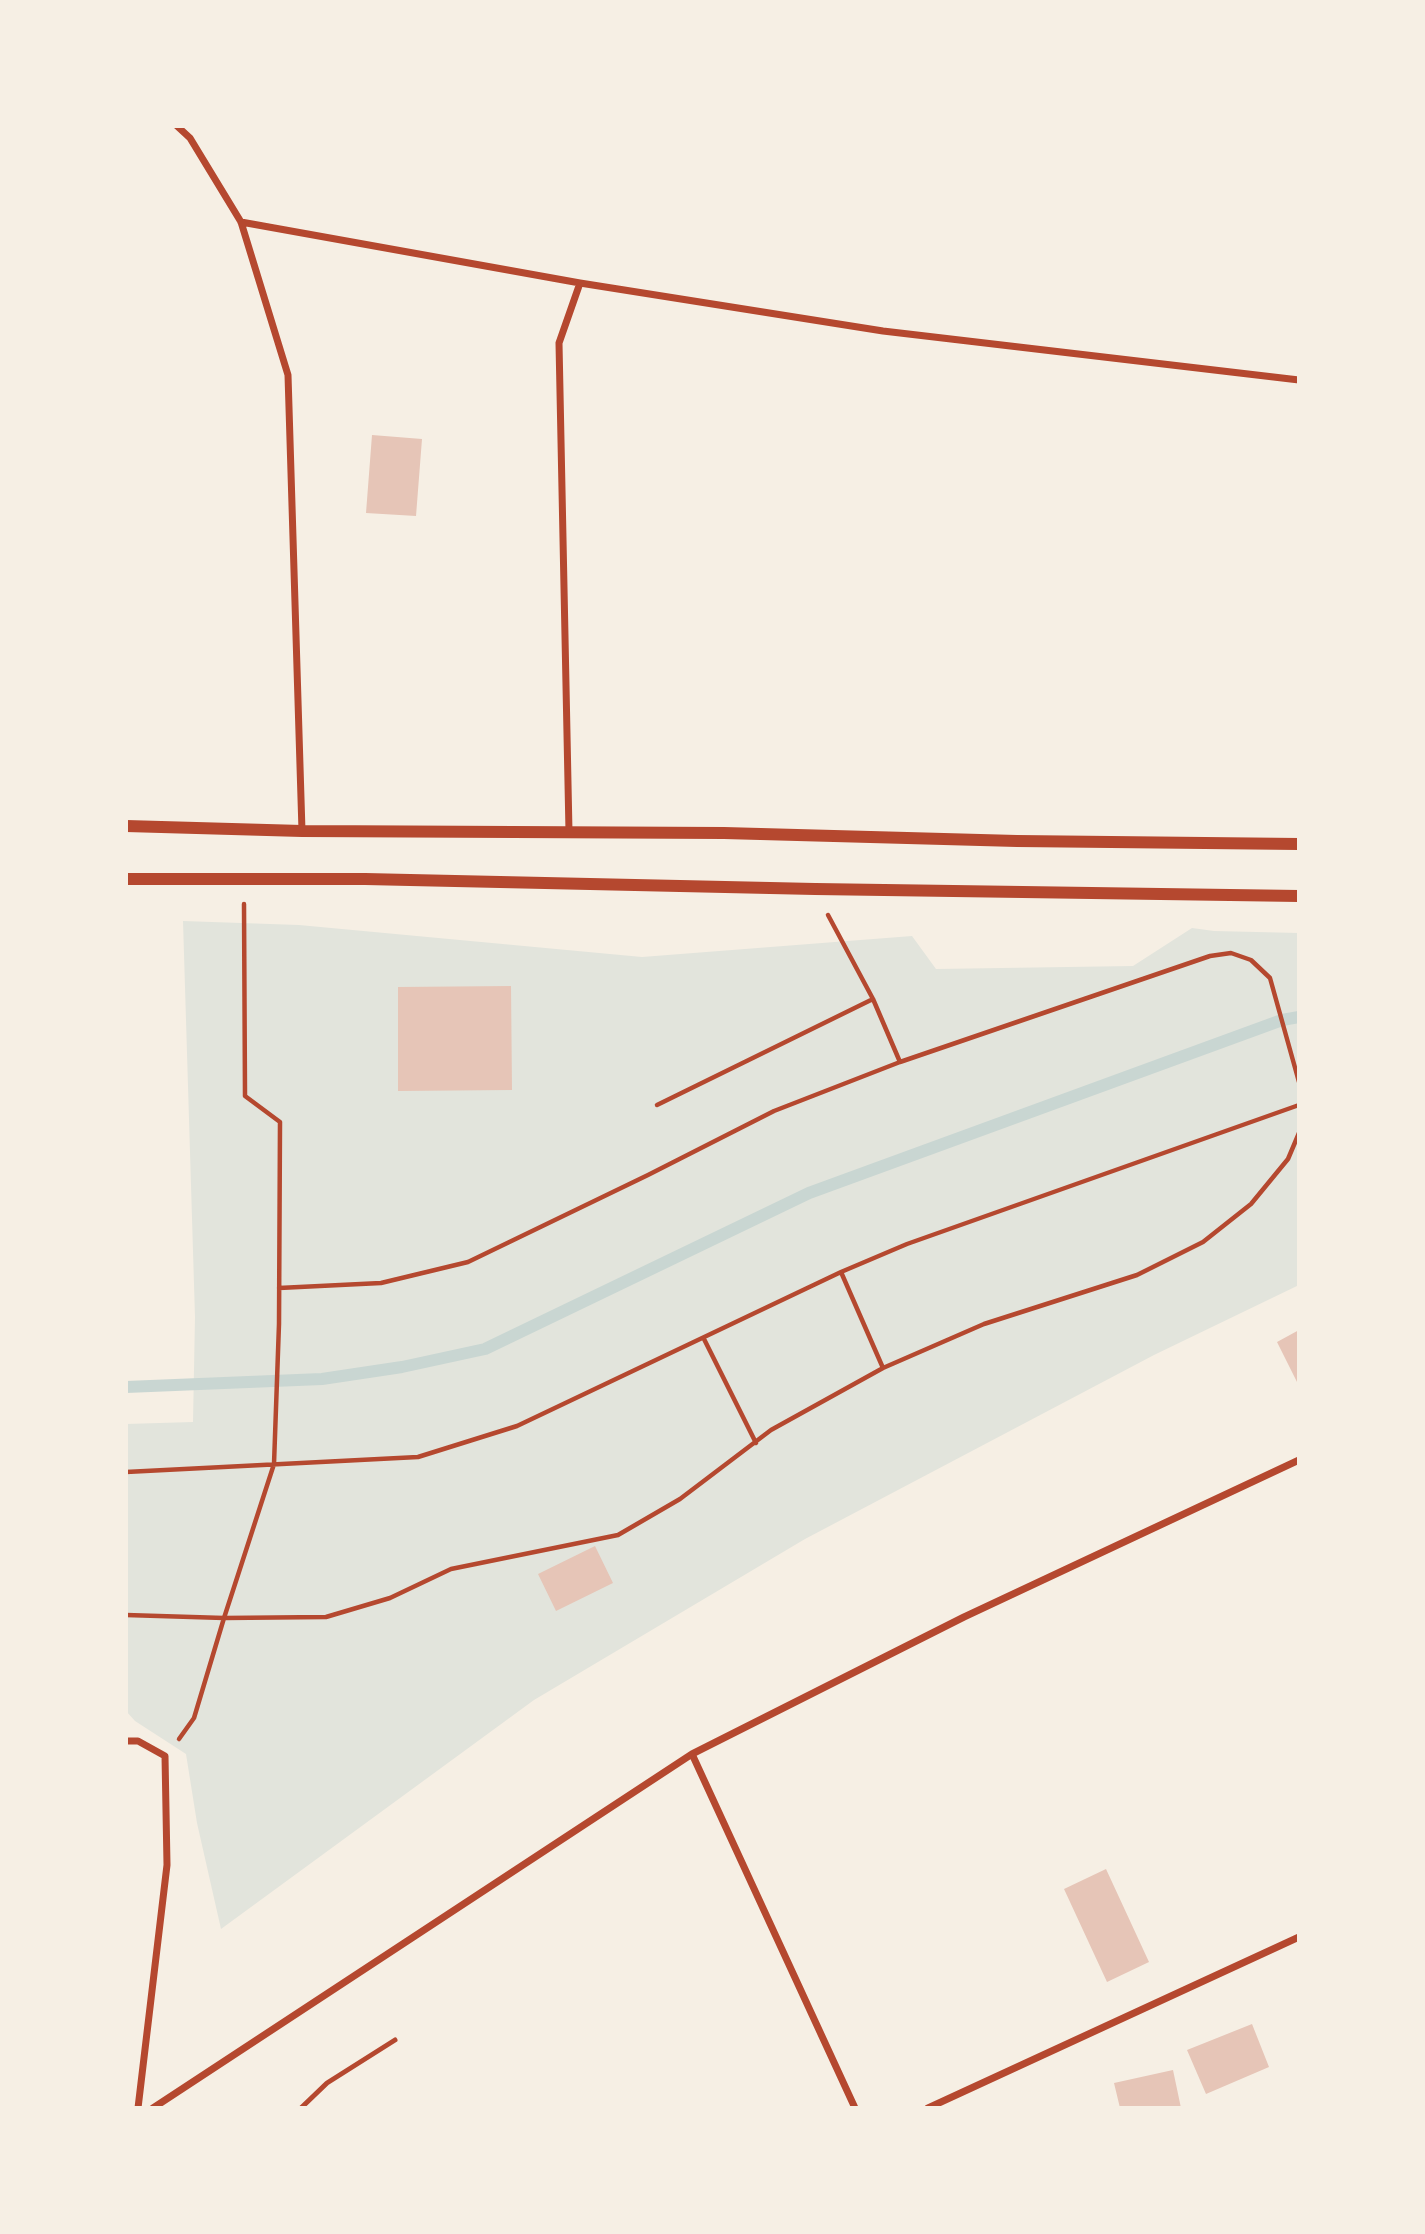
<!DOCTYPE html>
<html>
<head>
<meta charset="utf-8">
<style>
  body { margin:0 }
  #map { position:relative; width:1425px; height:2234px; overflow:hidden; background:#f6efe4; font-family:"Open Sans",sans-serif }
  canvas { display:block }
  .frame { position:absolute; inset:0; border:128px solid #f6efe4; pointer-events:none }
</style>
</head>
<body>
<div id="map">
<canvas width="1425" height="2234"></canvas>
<div class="frame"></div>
</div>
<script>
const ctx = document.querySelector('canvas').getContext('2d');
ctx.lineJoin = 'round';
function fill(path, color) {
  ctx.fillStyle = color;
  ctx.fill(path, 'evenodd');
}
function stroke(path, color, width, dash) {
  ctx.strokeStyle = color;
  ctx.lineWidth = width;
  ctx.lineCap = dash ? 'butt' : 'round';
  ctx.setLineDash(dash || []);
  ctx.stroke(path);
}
const green = new Path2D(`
  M183 921 299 925 642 957 912 936 936 969 1133 966 1192 928 1214 931 1299 933V1285L1154 1355 805 1539 534 1700 221 1929 197 1823 186 1754 135 1721 126 1711V1424L193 1422 195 1317Z`);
const stream = new Path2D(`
  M126 1387 322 1379 402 1367 485 1349 809 1193 1282 1020 1299 1017`);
const building = new Path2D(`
  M372 435 422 439 416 516 366 513Z
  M511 986 512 1090 398 1091V987Z
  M1299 1330V1386L1277 1342Z
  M595 1546 613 1583 556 1611 538 1574Z
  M1106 1869 1149 1962 1107 1982 1064 1889Z
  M1252 2024 1269 2067 1206 2094 1187 2050Z
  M1173 2070 1181 2108H1120L1114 2083Z`);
const path = new Path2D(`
  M828 915 873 999 900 1062
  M657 1105 873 999
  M841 1272 883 1368
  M279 1288 381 1283 468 1262 648 1175 774 1111 900 1062 1210 956 1231 953 1251 960 1270 978 1299 1082
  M704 1339 756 1443
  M126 1472 418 1457 517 1426 841 1272 907 1244 1299 1105
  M126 1615 224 1618 326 1617 390 1598 451 1569 618 1535 680 1499 771 1430 883 1368 984 1324 1137 1275 1203 1242 1251 1204 1288 1159 1299 1133
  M179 1739 194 1718 224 1618 274 1464 279 1324 280 1122 245 1096 244 904`);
const service = new Path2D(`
  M301 2108 327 2083 395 2040`);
const minor = new Path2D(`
  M177 126 190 138 241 222 288 375 302 831
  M241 222 580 283 883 331 1299 380
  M569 832 559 343 580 283
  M126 1741H138L165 1756 167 1865 138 2108
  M692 1754 855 2108
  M153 2108 692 1754 964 1617 1299 1460
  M928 2108 1299 1937`);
const tertiary = new Path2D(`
  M126 826 302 831 724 833 1017 841 1299 844
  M126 879H365L815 889 1299 896`);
fill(green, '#e2e4dc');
stroke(stream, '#c9d6d2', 12);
fill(building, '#e6c5b7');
stroke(path, '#b5482f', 4.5);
stroke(service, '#b5482f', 5);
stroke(minor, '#b5482f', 7);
stroke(tertiary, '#b5482f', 12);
</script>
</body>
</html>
